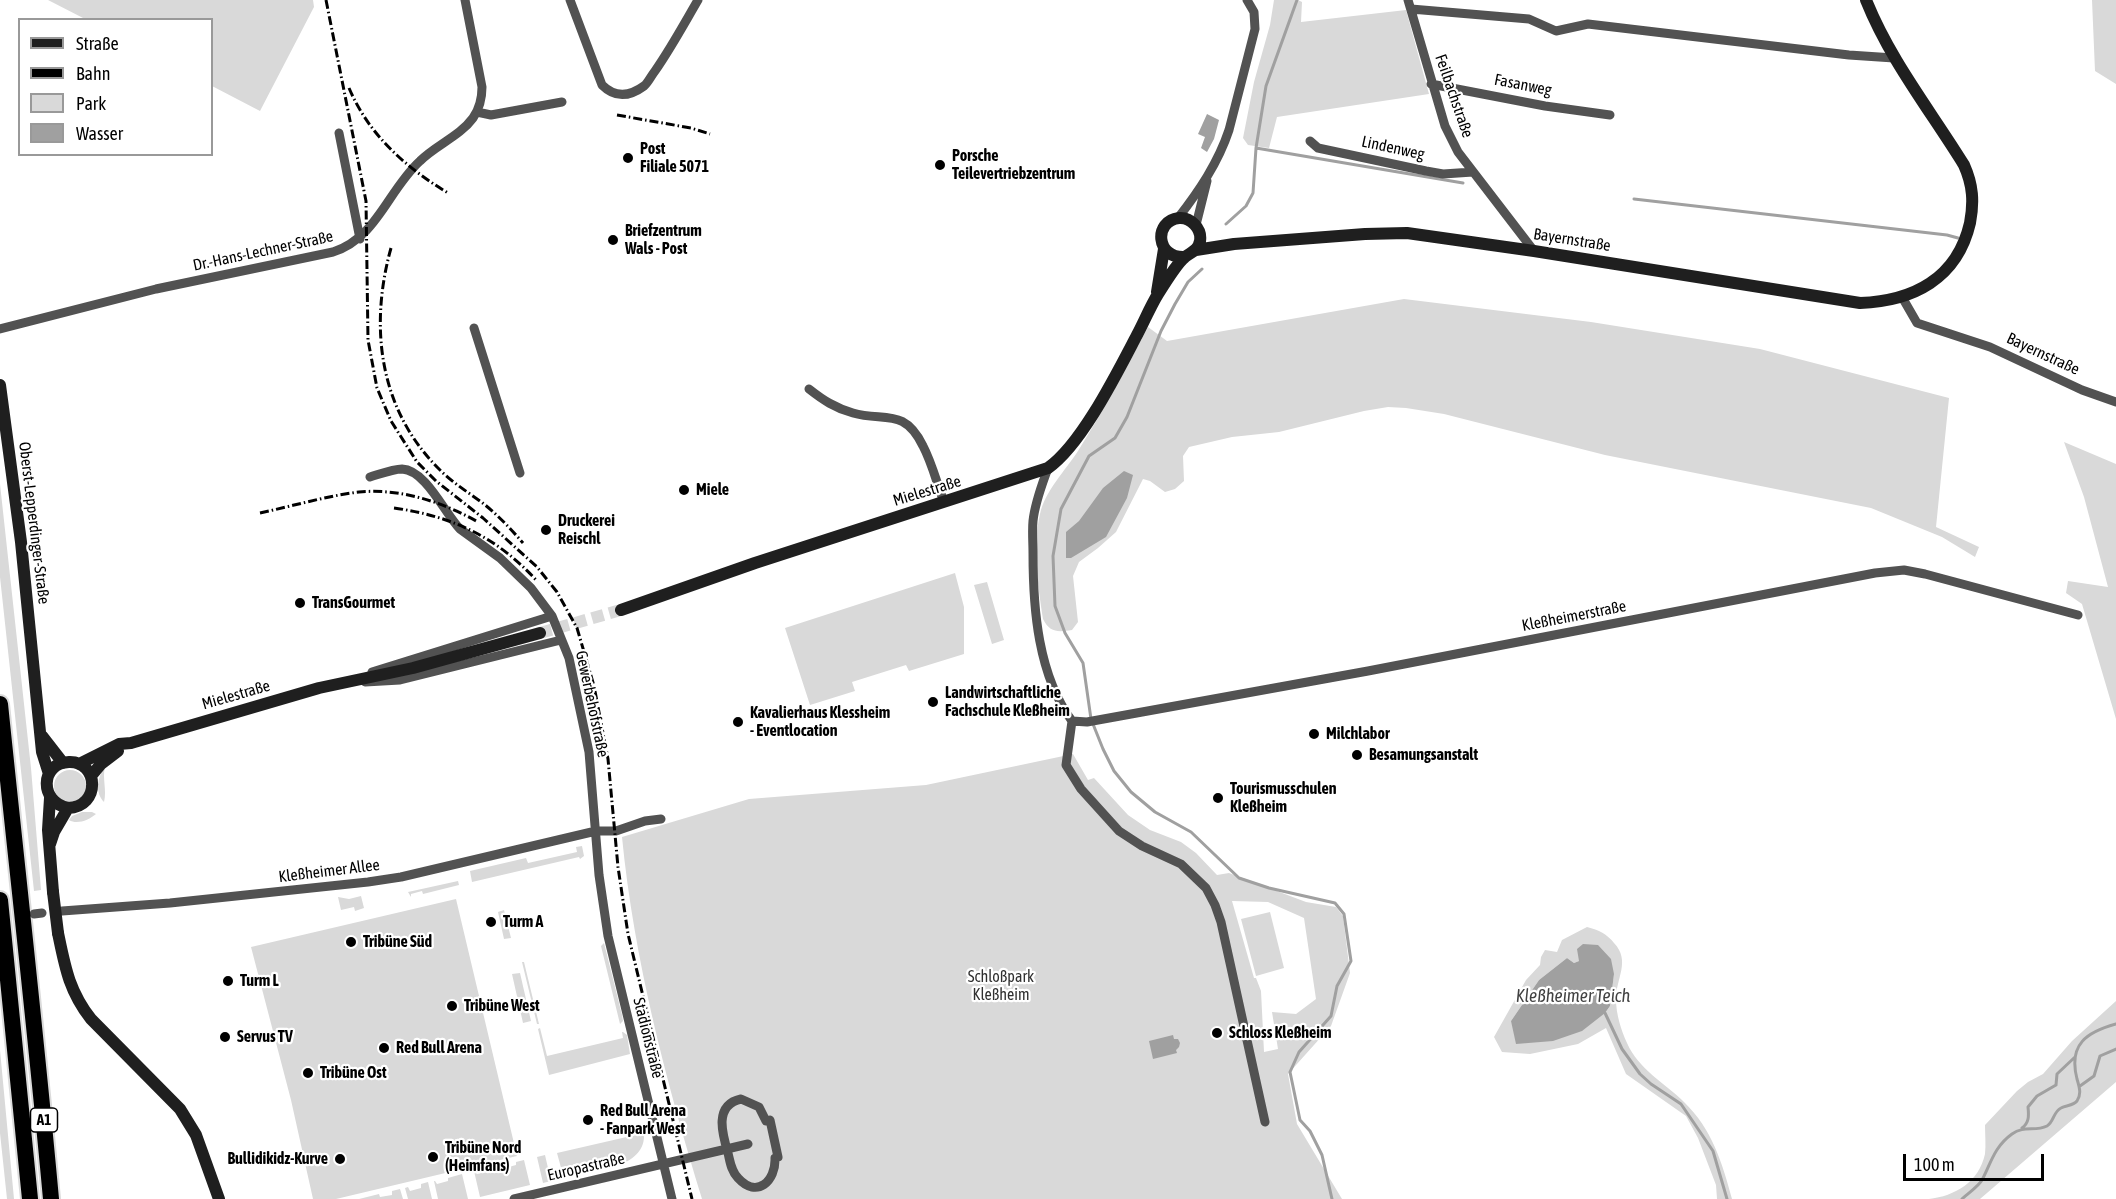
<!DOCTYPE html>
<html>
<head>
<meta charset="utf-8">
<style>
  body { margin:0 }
  #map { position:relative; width:2116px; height:1199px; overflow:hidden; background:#fff; font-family:"Asap Condensed",sans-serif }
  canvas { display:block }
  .legend { position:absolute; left:18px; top:18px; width:195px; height:138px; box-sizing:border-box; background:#fff; border:2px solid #999; margin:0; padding:8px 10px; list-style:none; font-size:18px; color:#000 }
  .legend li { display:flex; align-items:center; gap:12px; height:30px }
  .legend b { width:30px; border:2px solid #999 }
  .scale { position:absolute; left:1903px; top:1154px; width:141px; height:27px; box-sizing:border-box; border:3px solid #000; border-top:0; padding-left:8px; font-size:18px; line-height:21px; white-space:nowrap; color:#000; -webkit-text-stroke:4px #fff; paint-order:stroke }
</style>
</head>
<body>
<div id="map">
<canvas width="2116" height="1199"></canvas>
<ul class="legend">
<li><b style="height:8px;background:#1f1f1f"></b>Straße</li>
<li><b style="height:8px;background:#000"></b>Bahn</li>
<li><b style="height:16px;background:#d9d9d9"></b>Park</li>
<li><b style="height:16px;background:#a0a0a0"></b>Wasser</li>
</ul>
<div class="scale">100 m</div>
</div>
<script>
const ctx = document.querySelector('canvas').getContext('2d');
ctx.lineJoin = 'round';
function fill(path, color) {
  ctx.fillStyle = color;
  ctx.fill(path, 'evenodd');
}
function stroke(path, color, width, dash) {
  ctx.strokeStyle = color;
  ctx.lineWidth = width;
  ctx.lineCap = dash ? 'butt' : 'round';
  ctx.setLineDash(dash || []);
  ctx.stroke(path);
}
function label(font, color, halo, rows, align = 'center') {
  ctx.font = font + ' "Asap Condensed",sans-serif';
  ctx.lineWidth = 4.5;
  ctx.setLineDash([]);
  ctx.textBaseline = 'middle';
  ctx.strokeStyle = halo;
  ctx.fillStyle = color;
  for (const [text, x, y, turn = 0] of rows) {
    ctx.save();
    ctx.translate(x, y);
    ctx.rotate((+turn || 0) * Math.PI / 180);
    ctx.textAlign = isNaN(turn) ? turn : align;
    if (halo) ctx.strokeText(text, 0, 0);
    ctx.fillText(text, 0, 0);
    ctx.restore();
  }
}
const green = new Path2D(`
  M48 0H313L314 7 260 111 212 86V20L85 19Z
  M1274 0H1298L1302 2 1301 22 1406 10 1429 94 1277 117 1269 148 1248 145 1243 138 1254 82 1270 25Z
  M2092 0H2116V84L2095 71Z
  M1404 299 1591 322 1760 349 1949 398 1936 527 1979 547 1975 557 1942 537 1871 508 1605 455 1444 414 1406 408 1388 407 1364 411 1279 432 1232 437 1189 447 1183 456 1184 481 1175 489 1165 492 1150 481 1143 479 1116 532 1098 548 1079 562 1073 576 1078 622 1072 630C1058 632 1050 633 1043 619 1038 585 1032 548 1040 514 1045 491 1065 471 1078 451 1103 411 1126 369 1148 327L1167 341Z
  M2064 442 2116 464V719L2082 604 2066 593 2068 581 2108 587 2084 497Z
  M0 484 31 768 41 890 34 891 0 577Z
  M955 573 964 607V654L909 671 906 665 852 682 855 691 810 705 785 628Z
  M987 582 1004 640 992 644 974 585Z
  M1073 754 1088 780 1094 778 1128 815 1150 830 1181 842 1196 853 1217 875 1229 873 1306 902 1336 907 1343 916 1350 973 1331 1026 1288 1074 1297 1124 1342 1199H702C666 1081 634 960 622 837L749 799 926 785ZM1232 901 1268 902 1304 918 1316 999 1296 1014 1272 1012 1278 1049 1264 1052 1261 991 1256 978H1254Z
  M105 767C102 778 107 790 104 802 95 793 97 777 105 767Z
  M54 786a16 16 0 1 1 32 0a16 16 0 1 1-32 0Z
  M82 812H92L96 814C89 820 77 825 69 820L72 816Z
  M582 846 584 856 580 859 579 857 472 882 470 871 526 858 528 863 577 852 576 847Z
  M458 881 459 885 423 894 422 891 411 894V897L408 892Z
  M361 896 364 908 355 911 354 907 341 910 338 897 349 899Z
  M456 899 517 1156 336 1199H313L291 1100 251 947Z
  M504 910 511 938 504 939 498 912Z
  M1270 912 1284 968 1256 976 1241 919Z
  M1587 927C1599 930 1607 934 1614 943 1631 961 1616 978 1616 999 1616 1014 1621 1030 1627 1043 1639 1070 1664 1082 1684 1102 1712 1129 1722 1162 1732 1199H1717L1716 1185 1698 1138 1686 1116 1626 1074 1606 1028 1578 1044 1530 1054 1502 1052 1494 1037 1526 980 1540 965 1541 957 1545 950 1557 952 1562 940ZM1567 958 1574 963 1579 961 1614 974 1610 1006 1605 1013 1511 1021 1539 980Z
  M604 943 622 1015 623 1021 620 1024 601 946Z
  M522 962H524L539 1024H537Z
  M520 973 531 1021 523 1023 512 974Z
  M2116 1001V1082L1980 1199H1929C1955 1196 1979 1182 1985 1154 1986 1145 1985 1134 1985 1125L2017 1091 2028 1082 2043 1074 2072 1041Z
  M540 1028 547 1056 623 1038 622 1032H623L627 1035 630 1054 549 1075 538 1029Z
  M0 1050 14 1199H7L0 1133Z
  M644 1133C645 1150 635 1158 620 1165L619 1161 594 1167 591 1172 574 1176 571 1173 563 1175 557 1153Z
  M545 1155 551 1181 543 1183 537 1157Z
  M524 1160 530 1185 480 1197 474 1171 477 1174 489 1171V1168L504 1165 505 1168 516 1165V1162Z
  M462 1174 468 1199H438L434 1181H435L437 1184 448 1181V1178Z
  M428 1182 432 1199H408L405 1188 408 1187 410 1191 421 1188V1184Z
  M400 1189 403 1199H359L379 1194 380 1197 392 1195V1191Z`);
const water = new Path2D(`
  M1207 114 1219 120 1214 139 1207 152 1201 148 1205 137 1198 134Z
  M1124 471 1133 475 1127 498 1106 537 1071 558H1066V532L1079 521 1103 488Z
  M1583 944 1598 945 1611 959 1614 974 1610 1006 1605 1013 1582 1031 1553 1041 1516 1044 1511 1021 1539 980 1567 958 1574 963 1579 961 1577 949Z
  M1173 1035 1174 1039H1178L1180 1043 1179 1047 1176 1050 1177 1053 1153 1059 1149 1041Z`);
const stream = new Path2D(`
  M1256 148 1463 183
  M1634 199 1947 235 1958 238
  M1226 224 1246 206 1253 193 1256 148 1266 86 1297 0
  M1202 269 1188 282 1175 304 1161 331 1127 417 1115 438 1089 456 1061 509 1053 556 1055 606 1065 633 1083 663 1091 719 1103 749 1114 771 1131 792 1155 812 1191 832 1239 878 1269 888 1335 903 1344 914 1351 961 1337 986 1331 1016 1299 1052 1290 1072 1300 1120 1310 1131 1322 1155 1332 1199
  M1605 1013 1622 1049 1640 1074 1651 1084 1681 1104 1713 1151 1727 1199
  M2080 1086 2094 1076 2100 1056 2116 1049
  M2022 1128C2029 1123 2029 1116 2028 1107L2037 1096 2056 1085 2057 1074 2075 1057
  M1962 1199C1968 1193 1978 1187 1982 1180 1991 1163 1994 1147 2012 1134 2024 1125 2035 1132 2047 1126 2054 1122 2053 1112 2061 1108 2066 1105 2073 1106 2077 1101 2082 1094 2079 1086 2077 1079 2068 1044 2087 1032 2116 1024`);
const secondaryTunnel = new Path2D(`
  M540 633 621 610`);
const street = new Path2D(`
  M570 0 602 85C615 98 629 97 644 86 648 83 651 76 655 71 671 48 684 24 698 0
  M1408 0 1445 126 1458 152 1534 251
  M1411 9 1529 19 1556 31 1588 24 1849 55 1894 58
  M1431 84 1545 106 1610 115
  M477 112 491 115 562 102
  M339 133 360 239
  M1310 141 1318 148 1426 171 1443 174 1473 172
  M1178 218C1199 191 1218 163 1229 130L1255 29 1254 12 1247 0
  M1196 225 1207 181
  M1902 297 1917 323 1990 347 2082 390 2116 402
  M474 328 520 473
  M0 329 156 289 333 252C377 238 388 190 420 161 436 145 460 136 473 118 480 108 482 99 482 87L465 0
  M809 389C823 400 835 408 853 413 884 422 904 407 923 446 932 463 937 484 944 502
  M1048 468C1042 485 1035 502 1033 521 1032 531 1033 543 1033 553 1033 609 1038 675 1072 721L1066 765 1081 789 1119 831 1142 846 1181 864 1206 888 1215 905 1221 922 1265 1122
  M370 477C380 474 393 469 402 469 426 470 445 514 460 529L500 558 531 588 552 616 569 658 589 752 599 875 608 936 672 1199
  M372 672 552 616
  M365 682 400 680 561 640
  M1072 721 1087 722 1368 671 1875 573 1904 570 1925 574 2078 615
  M62 911 170 903 368 882 401 877 596 831H616L645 821 661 819
  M34 914 42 913
  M741 1099 759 1107 766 1121 770 1120 778 1157 775 1158C776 1181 757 1199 738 1178 731 1171 730 1161 728 1153 722 1133 714 1105 741 1099Z
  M514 1199 748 1144`);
const secondary = new Path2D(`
  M1196 250 1234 244 1365 234 1407 233 1534 251 1860 303C1913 301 1957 279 1970 223 1974 202 1973 185 1964 165 1930 110 1890 60 1866 0
  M1157 292 1164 249
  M0 385 21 542 42 752 49 774
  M621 610 755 563 1048 468C1082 444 1117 373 1137 335 1144 322 1150 307 1158 294 1163 286 1178 262 1185 257 1191 252 1198 251 1200 241 1202 229 1191 217 1179 218 1153 221 1156 259 1185 257
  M42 736 63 763
  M79 764 119 744 131 743 319 688 413 668 540 633
  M91 776 101 764 118 751
  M50 798 48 830 53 892
  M50 844 54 832 68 808C101 807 99 761 69 762 40 763 39 802 68 808
  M58 933C65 967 69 991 91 1019L180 1109 196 1135 219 1199`);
const highway = new Path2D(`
  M0 704C17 869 36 1034 51 1199
  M0 900 30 1199`);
const rail = new Path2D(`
  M326 0 366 201 368 340 377 388 391 421 417 462 436 481 483 518 537 567 557 592 577 628 594 686 608 759 618 867 628 934 692 1199
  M349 88C369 135 405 167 448 193
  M617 115 691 128 710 134
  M391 248C369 327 379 410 440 470 452 482 466 491 480 501 496 513 510 528 523 543
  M394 508C452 516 497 537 537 581
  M260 513C293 506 326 496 359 492 400 488 443 502 478 522`);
const secondaryBridge = new Path2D(`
  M53 892 58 933`);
const markers = [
  [628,158,6,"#000"],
  [940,165,6,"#000"],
  [613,240,6,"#000"],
  [684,490,6,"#000"],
  [546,530,6,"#000"],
  [300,603,6,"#000"],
  [933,702,6,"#000"],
  [738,722,6,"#000"],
  [1314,734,6,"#000"],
  [1357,755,6,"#000"],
  [1218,798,6,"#000"],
  [491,922,6,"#000"],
  [351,942,6,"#000"],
  [228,981,6,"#000"],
  [452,1006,6,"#000"],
  [1217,1033,6,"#000"],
  [225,1037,6,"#000"],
  [384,1048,6,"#000"],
  [308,1073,6,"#000"],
  [588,1120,6,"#000"],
  [433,1157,6,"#000"],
  [340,1159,6,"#000"]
];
const shields = [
  [44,1120,27]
];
const shieldNames = [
  ["A1",44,1120]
];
const streetNames = [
  ["Fasanweg",1523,85,11],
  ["Feilbachstraße",1454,96,71],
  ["Lindenweg",1393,148,12],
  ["Bayernstraße",1572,240,9],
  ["Dr.-Hans-Lechner-Straße",263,251,-12],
  ["Bayernstraße",2043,354,25],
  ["Mielestraße",927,491,-17],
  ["Oberst-Lepperdinger-Straße",34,523,83],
  ["Kleßheimerstraße",1574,616,-11],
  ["Mielestraße",236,695,-16],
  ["Gewerbehofstraße",592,704,78],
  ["Kleßheimer Allee",329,871,-7],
  ["Stadionstraße",648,1038,76],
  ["Europastraße",586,1167,-13]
];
const poiNames = [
  ["Post",640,149],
  ["Filiale 5071",640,167],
  ["Porsche",952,156],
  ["Teilevertriebzentrum",952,174],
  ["Briefzentrum",625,231],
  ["Wals - Post",625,249],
  ["Miele",696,490],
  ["Druckerei",558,521],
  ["Reischl",558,539],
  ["TransGourmet",312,603],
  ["Landwirtschaftliche",945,693],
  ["Fachschule Kleßheim",945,711],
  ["Kavalierhaus Klessheim",750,713],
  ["- Eventlocation",750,731],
  ["Milchlabor",1326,734],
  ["Besamungsanstalt",1369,755],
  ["Tourismusschulen",1230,789],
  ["Kleßheim",1230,807],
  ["Turm A",503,922],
  ["Tribüne Süd",363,942],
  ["Turm L",240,981],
  ["Tribüne West",464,1006],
  ["Schloss Kleßheim",1229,1033],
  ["Servus TV",237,1037],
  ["Red Bull Arena",396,1048],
  ["Tribüne Ost",320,1073],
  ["Red Bull Arena",600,1111],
  ["- Fanpark West",600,1129],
  ["Tribüne Nord",445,1148],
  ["(Heimfans)",445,1166],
  ["Bullidikidz-Kurve",328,1159,"right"]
];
const parkNames = [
  ["Schloßpark",1001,977],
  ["Kleßheim",1001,995]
];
const waterNames = [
  ["Kleßheimer Teich",1573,996]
];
fill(green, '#d9d9d9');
fill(water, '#a0a0a0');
stroke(stream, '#a0a0a0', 3);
stroke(secondaryTunnel, '#d9d9d9', 12, [12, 6]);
stroke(highway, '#dbdbdb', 20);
stroke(street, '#525252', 9);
stroke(secondary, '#1f1f1f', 12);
stroke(highway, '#000', 16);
stroke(rail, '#000', 3, [9, 3, 1.5, 3]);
stroke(secondaryBridge, '#1f1f1f', 12);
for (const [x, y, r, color] of markers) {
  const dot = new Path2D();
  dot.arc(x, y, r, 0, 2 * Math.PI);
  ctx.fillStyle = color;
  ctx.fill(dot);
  stroke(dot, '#fff', 2);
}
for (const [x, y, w] of shields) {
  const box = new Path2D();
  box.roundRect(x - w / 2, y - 12, w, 24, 4.5);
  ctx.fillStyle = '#fff';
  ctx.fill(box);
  stroke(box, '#000', 1.5);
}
label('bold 15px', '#000', null, shieldNames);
label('16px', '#000', '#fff', streetNames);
label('bold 16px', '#000', '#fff', poiNames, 'left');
label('16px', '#303030', '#fff', parkNames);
label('italic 18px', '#414141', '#fff', waterNames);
</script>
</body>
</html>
